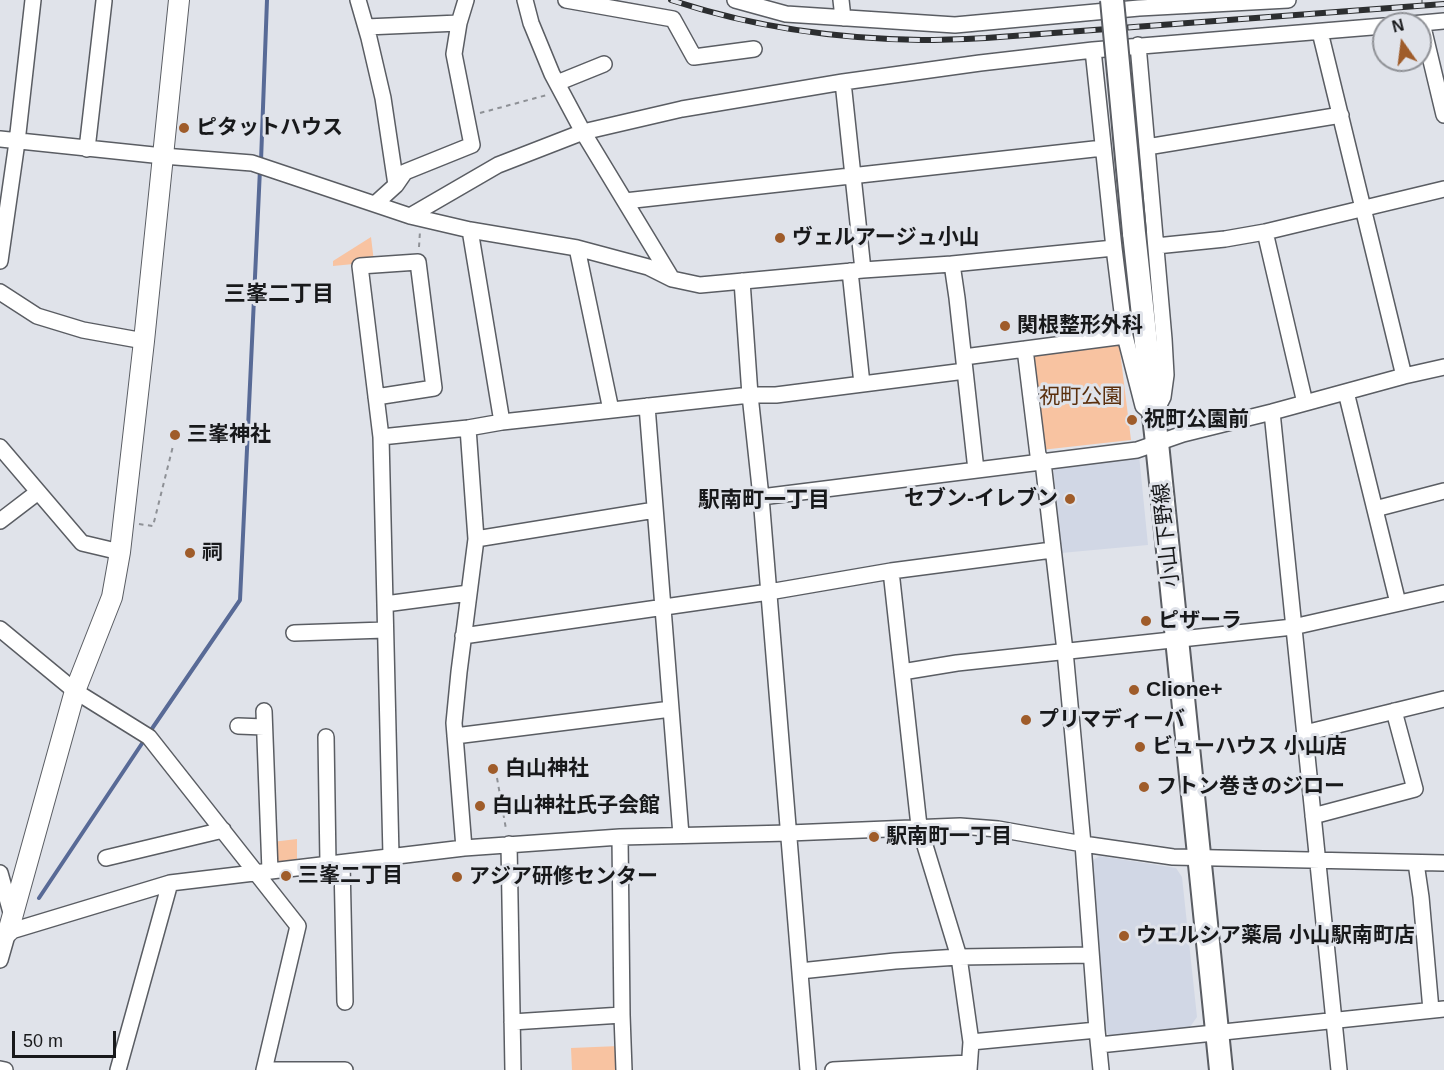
<!DOCTYPE html>
<html>
<head>
<meta charset="utf-8">
<style>
  body { margin:0 }
  #map { position:relative; width:1444px; height:1070px; overflow:hidden; background:#e0e3ea; font-family:Arial,sans-serif }
  canvas { display:block }
  .north { position:absolute; left:1372px; top:12px; width:60px; height:60px; box-sizing:border-box; background:#e0e3ea; border:2px solid #909297; border-radius:50%; rotate:346deg; font-size:16px; font-weight:700; line-height:24px; text-align:center; color:#18191b }
  .north::after { content:''; display:block; margin:auto; width:21px; height:27px; background:#9f5c2a; clip-path:polygon(50% 0,100% 100%,50% 72%,0 100%) }
  .scale { position:absolute; left:12px; top:1031px; width:104px; height:27px; box-sizing:border-box; border:3px solid #18191b; border-top:0; padding-left:8px; font-size:18px; line-height:21px; white-space:nowrap; color:#18191b; -webkit-text-stroke:4px #e0e3ea; paint-order:stroke }
</style>
</head>
<body>
<div id="map">
<canvas width="1444" height="1070"></canvas>
<div class="north">N</div>
<div class="scale">50 m</div>
</div>
<script>
const ctx = document.querySelector('canvas').getContext('2d');
ctx.lineJoin = 'round';
function fill(path, color) {
  ctx.fillStyle = color;
  ctx.fill(path, 'evenodd');
}
function stroke(path, color, width, dash) {
  ctx.strokeStyle = color;
  ctx.lineWidth = width;
  ctx.lineCap = dash ? 'butt' : 'round';
  ctx.setLineDash(dash || []);
  ctx.stroke(path);
}
function label(font, color, halo, rows, align = 'center') {
  ctx.font = font + ' Arial,"Noto Sans JP",sans-serif';
  ctx.lineWidth = 6;
  ctx.setLineDash([]);
  ctx.textBaseline = 'middle';
  ctx.strokeStyle = halo;
  ctx.fillStyle = color;
  for (const [text, x, y, turn = 0] of rows) {
    ctx.save();
    ctx.translate(x, y);
    ctx.rotate((+turn || 0) * Math.PI / 180);
    ctx.textAlign = isNaN(turn) ? turn : align;
    if (halo) ctx.strokeText(text, 0, 0);
    ctx.fillText(text, 0, 0);
    ctx.restore();
  }
}
const built = new Path2D(`
  M1139 455 1148 545 1061 553 1053 464Z
  M1100 856 1176 868 1182 877 1197 1017 1190 1027 1109 1036 1104 1026 1088 863Z`);
const green = new Path2D(`
  M371 237 374 262 333 266V261Z
  M1119 343 1131 440 1041 450 1032 355Z
  M297 839V863L273 865 272 842Z
  M619 1046 620 1070H572L571 1048Z`);
const stream = new Path2D(`
  M261 161 267 0
  M149 733 240 600 260 169
  M39 898 145 739`);
const path = new Path2D(`
  M1422 0V8
  M480 113 547 95
  M419 247 420 231
  M139 524 153 526 173 446
  M497 778 506 829`);
const minor = new Path2D(`
  M358 0 369 38 383 98 396 185
  M525 0 531 23 552 74 583 132 672 279
  M566 0 673 19 694 57 754 49
  M735 0 786 14 955 25 1139 8 1288 0
  M841 0 843 18
  M1422 23 1444 115
  M1411 24 1444 21
  M366 27 459 23
  M1320 32 1404 376
  M1093 50 1114 248 1125 336 1143 406 1154 415 1163 397 1166 375 1164 339 1138 45
  M843 82 863 270
  M557 83 604 64
  M0 139 163 156 252 163 410 216 470 230 577 248 648 267 672 279 700 285 863 270 952 264 1114 248
  M1147 147 1341 115
  M87 149 104 1
  M625 201 1103 148
  M375 204 396 185 405 172 472 145 454 54 459 23 466 0
  M410 216 498 165 583 132 682 109 843 82 980 63 1093 50 1384 26
  M470 230 502 422
  M1265 232 1305 403
  M1156 246 1225 239 1265 232 1444 189
  M577 248 611 410
  M0 261 17 142 33 0
  M952 264 957 298 976 470
  M850 271 862 384
  M742 281 750 395 761 497
  M0 292 37 316 83 330 144 341
  M1025 349 1038 455 1043 462 1065 651 1083 844 1097 1030 1101 1070
  M964 357 1125 336
  M1346 392 1398 603
  M376 397 434 388 418 262 360 266 381 437 391 856
  M647 406 681 835
  M1272 412 1339 1070
  M381 437 468 428 502 422 750 395H776L965 371
  M0 447 82 543 120 552
  M1375 509 1444 491
  M0 521 38 492
  M476 539 655 510
  M891 571 919 826 959 957 971 1042 969 1070
  M385 604 469 593
  M0 629 75 691 149 737 298 926 264 1070
  M294 633 385 630
  M463 636 769 592 891 571 1052 550
  M902 672 957 663 1293 627 1444 593
  M264 711 270 871
  M238 726 264 727
  M1305 733 1444 699
  M455 736 671 709
  M326 737 328 864
  M1313 816 1415 789 1394 711
  M620 837 622 1015 624 1070
  M509 844 513 1070
  M464 848 454 723 459 672 476 539 468 428
  M106 858 223 830
  M342 863 345 1002
  M1416 863 1421 897 1431 1010
  M0 873 12 916
  M0 932H8L170 883 464 848 620 837 789 833 960 826 998 829 1083 844 1173 857 1444 863
  M0 960 8 932
  M800 971 895 961 959 957 1091 955
  M512 1022 622 1015
  M971 1042 1097 1030
  M1099 1045 1444 1009
  M0 1069 5 1070
  M118 1070 170 883
  M264 1070H345
  M808 1070 761 497 1137 450 1183 434 1272 412 1404 376 1444 367
  M833 1070 968 1063`);
const tertiary = new Path2D(`
  M8 932 75 691 112 597 120 552 144 341 179 0`);
const secondary = new Path2D(`
  M1134 233 1157 443 1221 1070`);
const rail = new Path2D(`
  M671 0C752 27 837 39 922 40 944 40 965 39 986 38L1444 4`);
const secondaryBridge = new Path2D(`
  M1112 0 1134 233`);
const markers = [
  [184,128,6,"#9f5c2a"],
  [780,238,6,"#9f5c2a"],
  [1005,326,6,"#9f5c2a"],
  [1132,420,6,"#9f5c2a"],
  [175,435,6,"#9f5c2a"],
  [1070,499,6,"#9f5c2a"],
  [190,553,6,"#9f5c2a"],
  [1146,621,6,"#9f5c2a"],
  [1134,690,6,"#9f5c2a"],
  [1026,720,6,"#9f5c2a"],
  [1140,747,6,"#9f5c2a"],
  [493,769,6,"#9f5c2a"],
  [1144,787,6,"#9f5c2a"],
  [480,806,6,"#9f5c2a"],
  [874,837,6,"#9f5c2a"],
  [286,876,6,"#9f5c2a"],
  [457,877,6,"#9f5c2a"],
  [1124,936,6,"#9f5c2a"]
];
const poiNames = [
  ["ピタットハウス",196,128],
  ["ヴェルアージュ小山",792,238],
  ["関根整形外科",1017,326],
  ["祝町公園前",1144,420],
  ["三峯神社",187,435],
  ["セブン-イレブン",1058,499,"right"],
  ["祠",202,553],
  ["ピザーラ",1158,621],
  ["Clione+",1146,690],
  ["プリマディーバ",1038,720],
  ["ビューハウス 小山店",1152,747],
  ["白山神社",505,769],
  ["フトン巻きのジロー",1156,787],
  ["白山神社氏子会館",492,806],
  ["駅南町一丁目",886,837],
  ["三峯二丁目",298,876],
  ["アジア研修センター",469,877],
  ["ウエルシア薬局 小山駅南町店",1136,936]
];
const parkNames = [
  ["祝町公園",1081,397]
];
const streetNames = [
  ["小山下野線",1167,535,-96]
];
const neighbourhoodNames = [
  ["三峯二丁目",279,295],
  ["駅南町一丁目",764,501]
];
fill(built, '#d1d7e5');
fill(green, '#f8c3a1');
stroke(stream, '#586a96', 4);
stroke(minor, '#5a5d63', 18);
stroke(tertiary, '#5a5d63', 22);
stroke(secondary, '#5a5d63', 26);
stroke(path, '#8e9196', 2, [4.5, 4.5]);
stroke(minor, '#fff', 15);
stroke(tertiary, '#fff', 20);
stroke(secondary, '#fff', 22);
stroke(rail, '#2c2e30', 6);
stroke(rail, '#e0e3ea', 4, [11]);
stroke(secondaryBridge, '#5a5d63', 26, []);
stroke(secondaryBridge, '#fff', 22);
for (const [x, y, r, color] of markers) {
  const dot = new Path2D();
  dot.arc(x, y, r, 0, 2 * Math.PI);
  ctx.fillStyle = color;
  ctx.fill(dot);
  stroke(dot, '#e0e3ea', 2);
}
label('bold 21px', '#18191b', '#e0e3ea', poiNames, 'left');
label('21px', '#5a2f0d', '#e0e3ea', parkNames);
label('21px', '#18191b', '#e0e3ea', streetNames);
label('bold 22px', '#18191b', '#e0e3ea', neighbourhoodNames);
</script>
</body>
</html>
